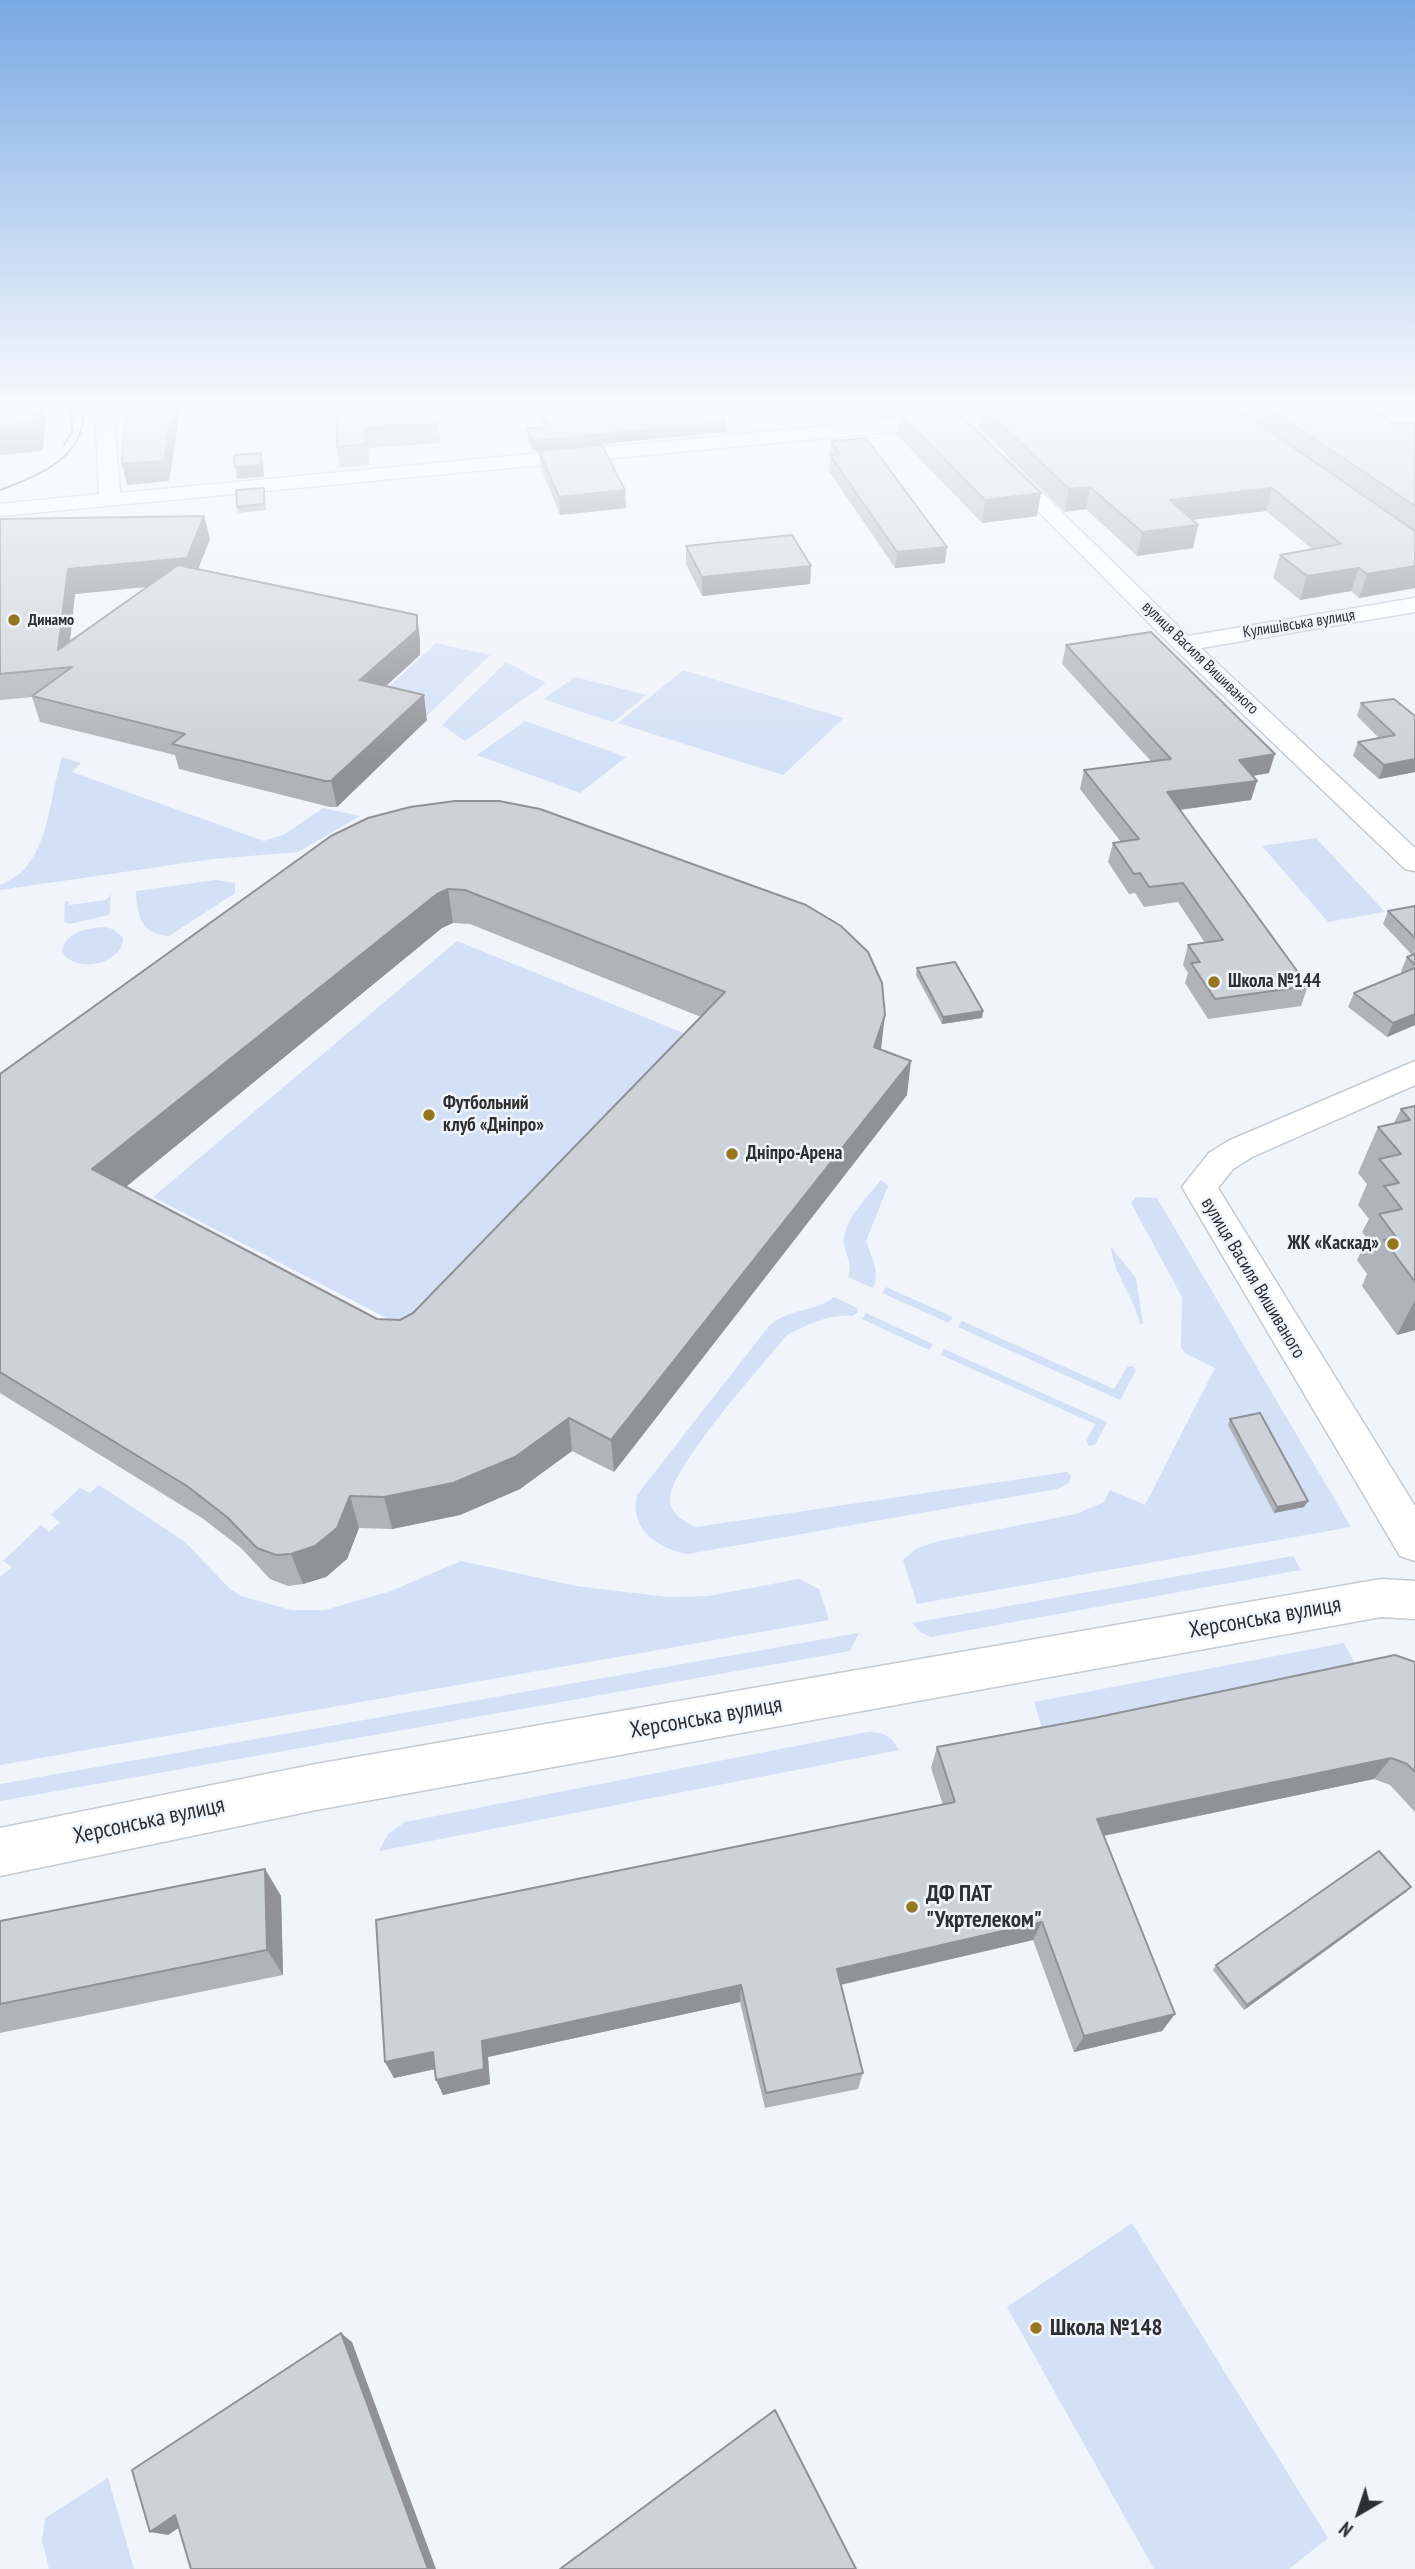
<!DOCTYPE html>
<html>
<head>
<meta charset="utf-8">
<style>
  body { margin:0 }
  #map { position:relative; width:1415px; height:2569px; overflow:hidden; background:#f0f4fb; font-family:"PT Sans Narrow",sans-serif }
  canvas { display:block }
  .north { position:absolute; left:1324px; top:2478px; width:70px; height:70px; -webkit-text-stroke:5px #f0f4fb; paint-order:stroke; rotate:219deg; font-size:19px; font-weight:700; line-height:28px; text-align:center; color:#2e2f32 }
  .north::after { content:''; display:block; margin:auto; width:24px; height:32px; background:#2e2f32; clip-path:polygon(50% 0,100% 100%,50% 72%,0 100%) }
</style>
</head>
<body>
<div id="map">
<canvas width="1415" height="2569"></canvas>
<div class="north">N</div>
</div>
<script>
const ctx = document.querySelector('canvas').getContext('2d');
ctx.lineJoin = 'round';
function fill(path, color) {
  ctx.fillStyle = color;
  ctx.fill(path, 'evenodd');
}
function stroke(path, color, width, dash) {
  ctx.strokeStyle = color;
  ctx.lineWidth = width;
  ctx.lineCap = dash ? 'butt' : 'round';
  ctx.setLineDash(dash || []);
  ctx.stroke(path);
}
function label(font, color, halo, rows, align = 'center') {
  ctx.font = font + ' "PT Sans Narrow",sans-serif';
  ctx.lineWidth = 5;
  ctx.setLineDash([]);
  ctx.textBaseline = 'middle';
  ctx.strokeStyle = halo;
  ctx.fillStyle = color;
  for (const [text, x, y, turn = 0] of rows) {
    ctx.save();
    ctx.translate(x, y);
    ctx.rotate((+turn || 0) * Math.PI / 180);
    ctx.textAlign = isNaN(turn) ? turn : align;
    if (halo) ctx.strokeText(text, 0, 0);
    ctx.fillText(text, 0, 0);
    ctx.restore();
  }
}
const green = new Path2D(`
  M436 643 490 655 427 716 371 703Z
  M506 662 546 683 465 741 442 725Z
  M683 670 844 718 783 775 618 723Z
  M575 677 647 695 613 722 543 699Z
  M525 721 626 757 580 793 477 755Z
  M62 757 81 763 72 772 264 841 285 834 323 808 360 816 298 852 213 859 0 890V885C50 867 48 800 62 757Z
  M1316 838 1385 912 1328 922 1262 846Z
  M216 880 235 883V893L169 936C141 934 137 916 136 891Z
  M111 894 109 915 69 924 64 922 65 901H68L69 905 106 900Z
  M104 927 113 929 123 938C124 964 73 975 62 951 66 932 87 928 104 927Z
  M457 941 686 1034 402 1326 153 1197Z
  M881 1180 888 1186 866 1241C871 1255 881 1274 873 1288L848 1277C853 1264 846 1257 844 1244 842 1221 868 1196 881 1180Z
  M1136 1197 1157 1198 1351 1527 917 1604 903 1560 917 1548 939 1541 1076 1514 1104 1502 1110 1490 1145 1505 1215 1368 1185 1353 1181 1347 1182 1297 1131 1203Z
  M1111 1247 1136 1278 1143 1324H1140C1134 1296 1113 1274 1111 1247Z
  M886 1287 953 1317 949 1323 882 1293Z
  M834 1297 857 1308 858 1312 853 1316C832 1313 806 1325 787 1335 765 1362 665 1473 670 1502 673 1516 685 1522 696 1527L1067 1472 1071 1476 1069 1483 1057 1489 688 1554C658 1549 629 1530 637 1495L769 1326C790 1307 815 1313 834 1297Z
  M866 1313 933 1344 929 1350 862 1319Z
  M962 1321 1114 1389 1127 1367 1133 1366 1136 1370 1120 1400 958 1327Z
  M944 1349 1107 1422 1095 1445 1089 1446 1086 1441 1095 1424 941 1355Z
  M99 1485 185 1542 230 1589 241 1596 291 1610H325L391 1591 461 1561 576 1586 668 1597 708 1596 799 1579 819 1589 829 1620 0 1765V1577L12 1567 3 1561 41 1525 49 1532 60 1522 51 1515 80 1488 90 1493Z
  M1293 1556 1301 1570 931 1637 920 1632 912 1623Z
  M859 1633 850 1651 0 1801V1784Z
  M1344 1643 1355 1664 1044 1734 1034 1702Z
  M868 1732C883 1732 892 1736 899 1750L379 1851 388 1834 405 1822Z
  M1132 2223 1328 2538 1289 2569H1154L1007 2307Z
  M108 2478 134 2569H49L42 2540 45 2518Z`);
const minor = new Path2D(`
  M95 406H113L120 493 890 420 1030 410 1039 416 1030 422 890 432 0 516V504L99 494Z
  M1003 459 1010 461 1188 636 1415 598V612L1201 648 1415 848V871L1405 869 1175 649 996 469 993 465 996 461Z
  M1415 1061V1085L1252 1157 1233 1169 1218 1188 1415 1506V1561L1400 1556 1182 1187 1209 1153 1228 1141Z
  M1381 1579 1415 1581V1619L1381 1617 316 1810 0 1876V1828L316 1764Z`);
const tram = new Path2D(`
  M64 445 72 432 71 406
  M0 490C39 475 90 456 82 406`);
const wall = new Path2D(`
  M336 406H436L441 443 368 448 370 465 340 467 337 447Z
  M535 406H741V408H733L722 416 726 432 533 451 528 439 527 428 545 427Z
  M869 406H1233L1246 415 1248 406H1371L1395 424 1415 422V588L1359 598 1351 591 1300 600 1273 578 1280 555 1312 549 1266 511 1192 520 1198 525 1193 548 1137 556 1086 509 1065 512 979 428 981 411 958 413 1037 516 982 523 897 435 898 417 881 418Z
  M831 441 945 563 895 568 829 471Z
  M539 451 625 490 626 508 560 515 541 468Z
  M265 494 266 510 238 513 237 507Z
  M204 516 210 539 198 569 420 639V655L386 686 427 720 337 807H330L179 769 175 755 40 722 32 697 0 700V519ZM148 587 70 641 75 594Z
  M686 546 811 566 810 584 702 596 686 564Z
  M1066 645 1269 773 1253 776 1257 781 1251 800 1180 810 1308 986 1301 1006 1208 1019 1185 983 1188 973 1183 965 1188 945 1205 943 1178 902 1144 907 1135 893 1129 894 1108 862 1113 843 1121 842 1080 789 1084 770 1151 761 1062 664Z
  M1361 703 1415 716V772L1379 779 1353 756 1358 742 1379 738 1357 716Z
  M331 836 881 1049 907 1095 614 1472 572 1451 520 1489 460 1515 392 1529 359 1528 347 1559 326 1577 303 1584 288 1586 270 1579 241 1548 202 1518 0 1393V1074ZM453 923 470 924 701 1017 413 1313 400 1320 377 1319 126 1187 442 928Z
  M1415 906V1025L1387 1037 1348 1007 1354 993 1403 973 1401 971 1407 957 1412 955 1383 924 1388 911Z
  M917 968 983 1011 982 1018 942 1024 916 975Z
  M1415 1106V1330L1397 1335 1362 1286 1367 1274 1357 1260 1367 1239 1362 1232 1369 1219 1358 1205 1367 1184 1358 1173 1378 1127 1394 1123 1401 1109Z
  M1230 1419 1308 1501 1304 1507 1274 1513 1228 1425Z
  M1415 1662V1812L1390 1785 1374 1779 1104 1836 1175 2014 1162 2031 1074 2052 1033 1940 841 1985 863 2073 858 2089 765 2108 740 2002 488 2057 490 2084 443 2095 435 2069 394 2078 385 2062 943 1805 931 1768 937 1747Z
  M265 1869 281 1896 283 1975 0 2033V1921Z
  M1411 1887 1406 1892 1244 2010 1213 1970 1216 1965Z`);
const shadedWall = new Path2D(`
  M36 406H47L43 451 0 455V426Z
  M173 406H181L169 481 127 485 122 464Z
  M247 406H302L248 411Z
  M721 406H733V408L717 419V408Z
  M726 422V432L533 451 532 441Z
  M261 453 263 465 264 477 237 479 235 467Z
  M1090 487 1086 509 1065 512 1069 489Z
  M1272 488 1266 511 1165 523 1170 500Z
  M625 490 626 508 560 515 559 497Z
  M1041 493 1037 516 982 523 985 500Z
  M204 516 210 539 193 582 75 594 67 668 58 650 68 569Z
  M1198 525 1193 548 1137 556 1142 532Z
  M947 547 945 563 895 568 897 552Z
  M811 566 810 584 702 596V577Z
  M1415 566V588L1359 598 1367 574Z
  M1359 568 1351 591 1300 600 1307 576Z
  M417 615 420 639V655L365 705 360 680Z
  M424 695 427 720 337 807 331 781Z
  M1275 754 1269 773 1233 779 1239 760Z
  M1415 759V772L1379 779 1384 765Z
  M1257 781 1251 800 1162 812 1167 792Z
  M448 889 453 923 442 928 106 1203 92 1169 437 894Z
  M983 1011 982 1018 942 1024 943 1017Z
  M1415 1014V1025L1387 1037 1393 1023Z
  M885 1015 881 1049 874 1047Z
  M911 1061 907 1095 614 1472 611 1440Z
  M1415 1300V1330L1397 1335Z
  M569 1418 572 1451 520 1489 460 1515 392 1529 384 1497Z
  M350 1496 359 1528 347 1559 326 1577 303 1584 291 1554Z
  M1308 1501 1304 1507 1274 1513 1277 1507Z
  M1391 1758 1374 1779 1087 1839 1097 1819Z
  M265 1869 281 1896 283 1975 267 1950Z
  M1411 1887 1406 1892 1244 2010 1247 2005Z
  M1042 1922 1033 1940 834 1986 837 1969Z
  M741 1985 740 2002 488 2057 490 2084 443 2095 436 2080 482 2041Z
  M1175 2014 1162 2031 1074 2052 1084 2036Z
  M433 2052 440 2068 394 2078 385 2062Z
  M341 2333 352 2342 436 2569H428Z
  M175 2515 192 2519 168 2535 150 2532Z`);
const building = new Path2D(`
  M0 406H36L34 423 0 426Z
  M129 406H173L164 461 122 464 124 428Z
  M336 406H436L439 424 365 428 367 444 337 447Z
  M539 406H721L717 408 726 422 532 441 527 428 549 427Z
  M982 406H1233L1415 531V566L1367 574 1359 568 1307 576 1280 555 1341 544 1272 488 1170 500 1198 525 1142 532 1090 487 1069 489Z
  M1265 406H1371L1395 424 1415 422V506Z
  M953 408 1041 493 985 500 899 413Z
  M866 438 947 547 897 552 830 455 840 454 831 441Z
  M602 445 625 490 559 497 539 451Z
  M261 453V465L235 467 234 455Z
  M264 488V504L237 507 236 490Z
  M204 516 187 558 68 569 58 650 178 565 417 615V630L360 680 424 695 331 781H325L172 744 185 734 32 696 72 667 0 674V519Z
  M792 535 811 566 702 577 686 546Z
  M1151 632 1275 754 1239 760 1257 781 1167 792 1308 986 1215 999 1191 963 1200 962 1188 945 1223 940 1183 883 1149 887 1140 873 1134 874 1113 843 1139 839 1084 770 1171 759 1066 645Z
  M1394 699 1415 716V759L1384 765 1358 742 1395 735 1361 703Z
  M455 801H499L540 809 806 905 841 926 868 952 882 983 885 1015 874 1047 911 1061 611 1440 569 1418 515 1457 453 1483 384 1497 350 1496 337 1528 315 1546 291 1554 276 1555 257 1548 227 1517 187 1486 0 1372V1074L331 836 368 818 410 807ZM448 889 465 890 725 992 413 1313 400 1320 377 1319 92 1169 437 894Z
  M1415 906V938L1388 911Z
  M1415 954V965L1407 957Z
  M955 962 983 1011 943 1017 917 968Z
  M1415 968V1014L1393 1023 1354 993Z
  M1415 1106V1282L1384 1240 1396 1237 1379 1214 1402 1209 1384 1186 1399 1183 1379 1159 1401 1154 1378 1127 1410 1120 1401 1109Z
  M1260 1413 1308 1501 1277 1507 1230 1419Z
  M1395 1655 1415 1662V1772L1407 1764 1391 1758 1097 1819 1175 2014 1084 2036 1042 1922 837 1969 863 2073 766 2093 741 1985 482 2041 484 2069 436 2080 433 2052 385 2062 376 1920 955 1802 937 1747 1094 1718Z
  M1379 1851 1411 1887 1247 2005 1216 1965Z
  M265 1869 267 1950 0 2004V1921Z
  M341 2333 428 2569H191L175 2515 150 2532 132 2470Z
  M775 2410 856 2569H560Z`);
const markers = [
  [14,620,7,"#95771e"],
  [1214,982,7,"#95771e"],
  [429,1115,7,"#95771e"],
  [732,1154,7,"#95771e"],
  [1393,1244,7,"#95771e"],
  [912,1907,7,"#95771e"],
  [1036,2328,7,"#95771e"]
];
const farPoinames = [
  ["Динамо",28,620]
];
const farStreetnames = [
  ["Кулишівська вулиця",1299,624,-9],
  ["вулиця Василя Вишиваного",1200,658,44]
];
const poiNames = [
  ["Школа №144",1228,982],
  ["Футбольний",443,1104],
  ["клуб «Дніпро»",443,1126],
  ["Дніпро-Арена",746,1154],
  ["ЖК «Каскад»",1379,1244,"right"]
];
const streetNames = [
  ["вулиця Василя Вишиваного",1253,1278,59]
];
const nearStreetnames = [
  ["Херсонська вулиця",1265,1618,-10],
  ["Херсонська вулиця",706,1718,-10],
  ["Херсонська вулиця",149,1821,-12]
];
const nearPoinames = [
  ["ДФ ПАТ",926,1894],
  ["\"Укртелеком\"",926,1920],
  ["Школа №148",1050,2328]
];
fill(green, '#d3e0f6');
stroke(minor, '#c6cad1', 3);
fill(minor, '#fff');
stroke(tram, '#76787d', 2);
fill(wall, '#b0b4ba');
fill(shadedWall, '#909297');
fill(building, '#cdd1d8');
stroke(building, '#909297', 2);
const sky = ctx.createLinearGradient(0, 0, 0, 766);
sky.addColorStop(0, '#79a9e4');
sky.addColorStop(0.53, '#f8fafd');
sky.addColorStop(1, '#f8fafd00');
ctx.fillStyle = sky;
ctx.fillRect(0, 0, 1415, 766);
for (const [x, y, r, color] of markers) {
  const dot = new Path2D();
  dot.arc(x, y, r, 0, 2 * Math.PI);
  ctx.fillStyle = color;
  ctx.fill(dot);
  stroke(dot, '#f0f4fb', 2.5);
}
label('bold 16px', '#2e2f32', '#f0f4fb', farPoinames, 'left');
label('16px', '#2e2f32', '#f0f4fb', farStreetnames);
label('bold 19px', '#2e2f32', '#f0f4fb', poiNames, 'left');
label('19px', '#2e2f32', '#f0f4fb', streetNames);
label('23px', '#2e2f32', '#f0f4fb', nearStreetnames);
label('bold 23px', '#2e2f32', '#f0f4fb', nearPoinames, 'left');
</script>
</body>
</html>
